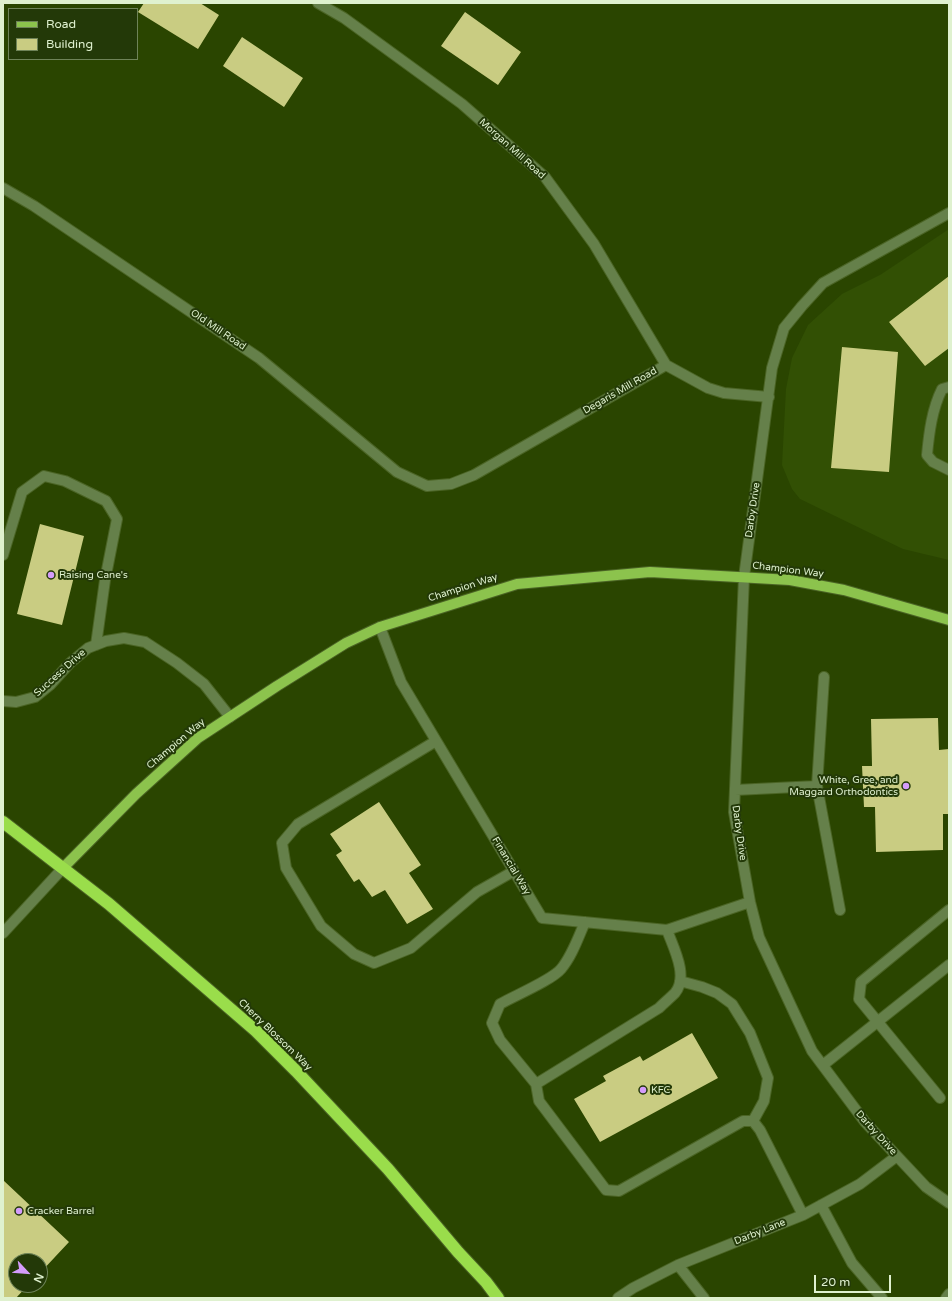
<!DOCTYPE html>
<html>
<head>
<meta charset="utf-8">
<style>
  body { margin:0 }
  #map { position:relative; width:952px; height:1301px; overflow:hidden; background:#2a4500; font-family:"Varela Round",sans-serif }
  canvas { display:block }
  .frame { position:absolute; inset:0; border:4px solid #dff1cf; pointer-events:none }
  .legend { position:absolute; left:8px; top:8px; width:130px; height:52px; box-sizing:border-box; background:#233908; border:1px solid #6e8358; margin:0; padding:5px 7px; list-style:none; font-size:12px; color:#dff1cf }
  .legend li { display:flex; align-items:center; gap:8px; height:20px }
  .legend b { width:20px; border:1px solid #6e8358 }
  .north { position:absolute; left:8px; top:1253px; width:40px; height:40px; box-sizing:border-box; background:#233908; border:1px solid #6e8358; border-radius:50%; rotate:116deg; font-size:11px; font-weight:700; line-height:16px; text-align:center; color:#dff1cf }
  .north::after { content:''; display:block; margin:auto; width:14px; height:18px; background:#d49cfb; clip-path:polygon(50% 0,100% 100%,50% 72%,0 100%) }
  .scale { position:absolute; left:814px; top:1275px; width:77px; height:18px; box-sizing:border-box; border:2px solid #dff1cf; border-top:0; padding-left:5px; font-size:12px; line-height:14px; white-space:nowrap; color:#dff1cf; -webkit-text-stroke:3px #233908; paint-order:stroke }
</style>
</head>
<body>
<div id="map">
<canvas width="952" height="1301"></canvas>
<div class="frame"></div>
<ul class="legend">
<li><b style="height:5px;background:#8cc34d"></b>Road</li>
<li><b style="height:11px;background:#c9cc82"></b>Building</li>
</ul>
<div class="north">N</div>
<div class="scale">20 m</div>
</div>
<script>
const ctx = document.querySelector('canvas').getContext('2d');
ctx.lineJoin = 'round';
function fill(path, color) {
  ctx.fillStyle = color;
  ctx.fill(path, 'evenodd');
}
function stroke(path, color, width, dash) {
  ctx.strokeStyle = color;
  ctx.lineWidth = width;
  ctx.lineCap = dash ? 'butt' : 'round';
  ctx.setLineDash(dash || []);
  ctx.stroke(path);
}
function label(font, color, halo, rows, align = 'center') {
  ctx.font = font + ' "Varela Round",sans-serif';
  ctx.lineWidth = 4;
  ctx.setLineDash([]);
  ctx.textBaseline = 'middle';
  ctx.strokeStyle = halo;
  ctx.fillStyle = color;
  for (const [text, x, y, turn = 0] of rows) {
    ctx.save();
    ctx.translate(x, y);
    ctx.rotate((+turn || 0) * Math.PI / 180);
    ctx.textAlign = isNaN(turn) ? turn : align;
    if (halo) ctx.strokeText(text, 0, 0);
    ctx.fillText(text, 0, 0);
    ctx.restore();
  }
}
const built = new Path2D(`
  M949 229V560L903 549 800 499 792 489 782 465 786 389 792 358 808 325 842 294 880 275Z`);
const building = new Path2D(`
  M144 3H200L219 15 198 49 138 12Z
  M465 12 521 52 498 85 441 46Z
  M242 37 303 78 284 107 223 66Z
  M949 276V348L925 366 889 322Z
  M842 347 898 352 889 472 831 468Z
  M40 524 84 536 62 625 17 614Z
  M938 718 939 750 949 749V814H943V850L876 852 875 807H864L862 766H872L871 719Z
  M379 802 421 865 409 873 433 909 407 924 385 890 372 897 359 879 354 882 336 855 342 851 330 834Z
  M692 1033 718 1078 600 1142 574 1099 606 1081 603 1076 640 1056 643 1061Z
  M3 1180 69 1242 40 1273V1261H16V1285H28L16 1298H3Z`);
const minor = new Path2D(`
  M318 3 344 18 462 104 545 177 594 244 666 365 708 388 724 393 769 397
  M3 188 34 206 259 358 397 472 427 486 451 484 474 475 666 365
  M949 213 823 283 802 306 784 328 772 368 744 577 734 812 750 902 759 937 812 1051 865 1122 926 1187 949 1203
  M949 387 942 389C932 409 929 433 927 455L933 462 949 470
  M3 555 22 492 44 476 65 481 106 501 117 519 105 580 96 645
  M380 627 401 682 542 918 667 930 750 902
  M824 677 817 786 840 910
  M3 701 16 702 35 697 51 684 70 663 88 648 106 641 124 638 145 642 177 663 204 684 230 717
  M436 741 298 824 282 843 286 868 321 926 354 954 374 963 411 948 477 892 514 871
  M735 790 817 786
  M667 930C673 947 689 976 675 993 670 998 664 1003 659 1008L536 1084 539 1101 606 1190 619 1191 743 1121H753L760 1130 803 1215
  M3 933 63 868
  M680 981 702 987 717 993 732 1004 750 1033 768 1078 764 1101 753 1121
  M823 1065 949 965
  M536 1084 500 1040 492 1023 500 1004C514 996 552 980 561 969 572 956 578 938 585 922
  M940 1098 859 999 861 982 949 910
  M821 1205 852 1263 882 1298
  M678 1265 704 1298
  M618 1298 633 1288 678 1265 803 1215 860 1184 897 1156
  M946 1298 949 1294`);
const major = new Path2D(`
  M63 868 136 794 198 738 277 686 346 643 380 627 517 584 650 572 790 580 844 590 949 620`);
const highway = new Path2D(`
  M3 822 109 904 256 1031 296 1071 388 1169 458 1252 486 1282 498 1298`);
const markers = [
  [51,575,4,"#d49cfb"],
  [906,786,4,"#d49cfb"],
  [643,1090,4,"#d49cfb"],
  [19,1211,4,"#d49cfb"]
];
const streetNames = [
  ["Morgan Mill Road",512,149,42],
  ["Old Mill Road",218,330,34],
  ["Degaris Mill Road",620,391,-30],
  ["Darby Drive",753,510,-82],
  ["Champion Way",788,570,7],
  ["Champion Way",463,588,-18],
  ["Success Drive",60,673,-42],
  ["Champion Way",176,744,-40],
  ["Darby Drive",739,833,82],
  ["Financial Way",511,866,59],
  ["Cherry Blossom Way",275,1035,44],
  ["Darby Drive",876,1133,48],
  ["Darby Lane",760,1232,-22]
];
const poiNames = [
  ["Raising Cane's",59,575],
  ["White, Gree, and",898,780,"right"],
  ["Maggard Orthodontics",898,792,"right"],
  ["KFC",651,1090],
  ["Cracker Barrel",27,1211]
];
fill(built, '#325004');
fill(building, '#c9cc82');
stroke(minor, '#4b6425', 12);
stroke(major, '#4b6425', 12);
stroke(highway, '#4b6425', 14);
stroke(minor, '#65804a', 10);
stroke(major, '#8cc34d', 10);
stroke(highway, '#9add4b', 12);
for (const [x, y, r, color] of markers) {
  const dot = new Path2D();
  dot.arc(x, y, r, 0, 2 * Math.PI);
  ctx.fillStyle = color;
  ctx.fill(dot);
  stroke(dot, '#233908', 1.5);
}
label('10px', '#dff1cf', '#233908', streetNames);
label('10px', '#dff1cf', '#233908', poiNames, 'left');
</script>
</body>
</html>
